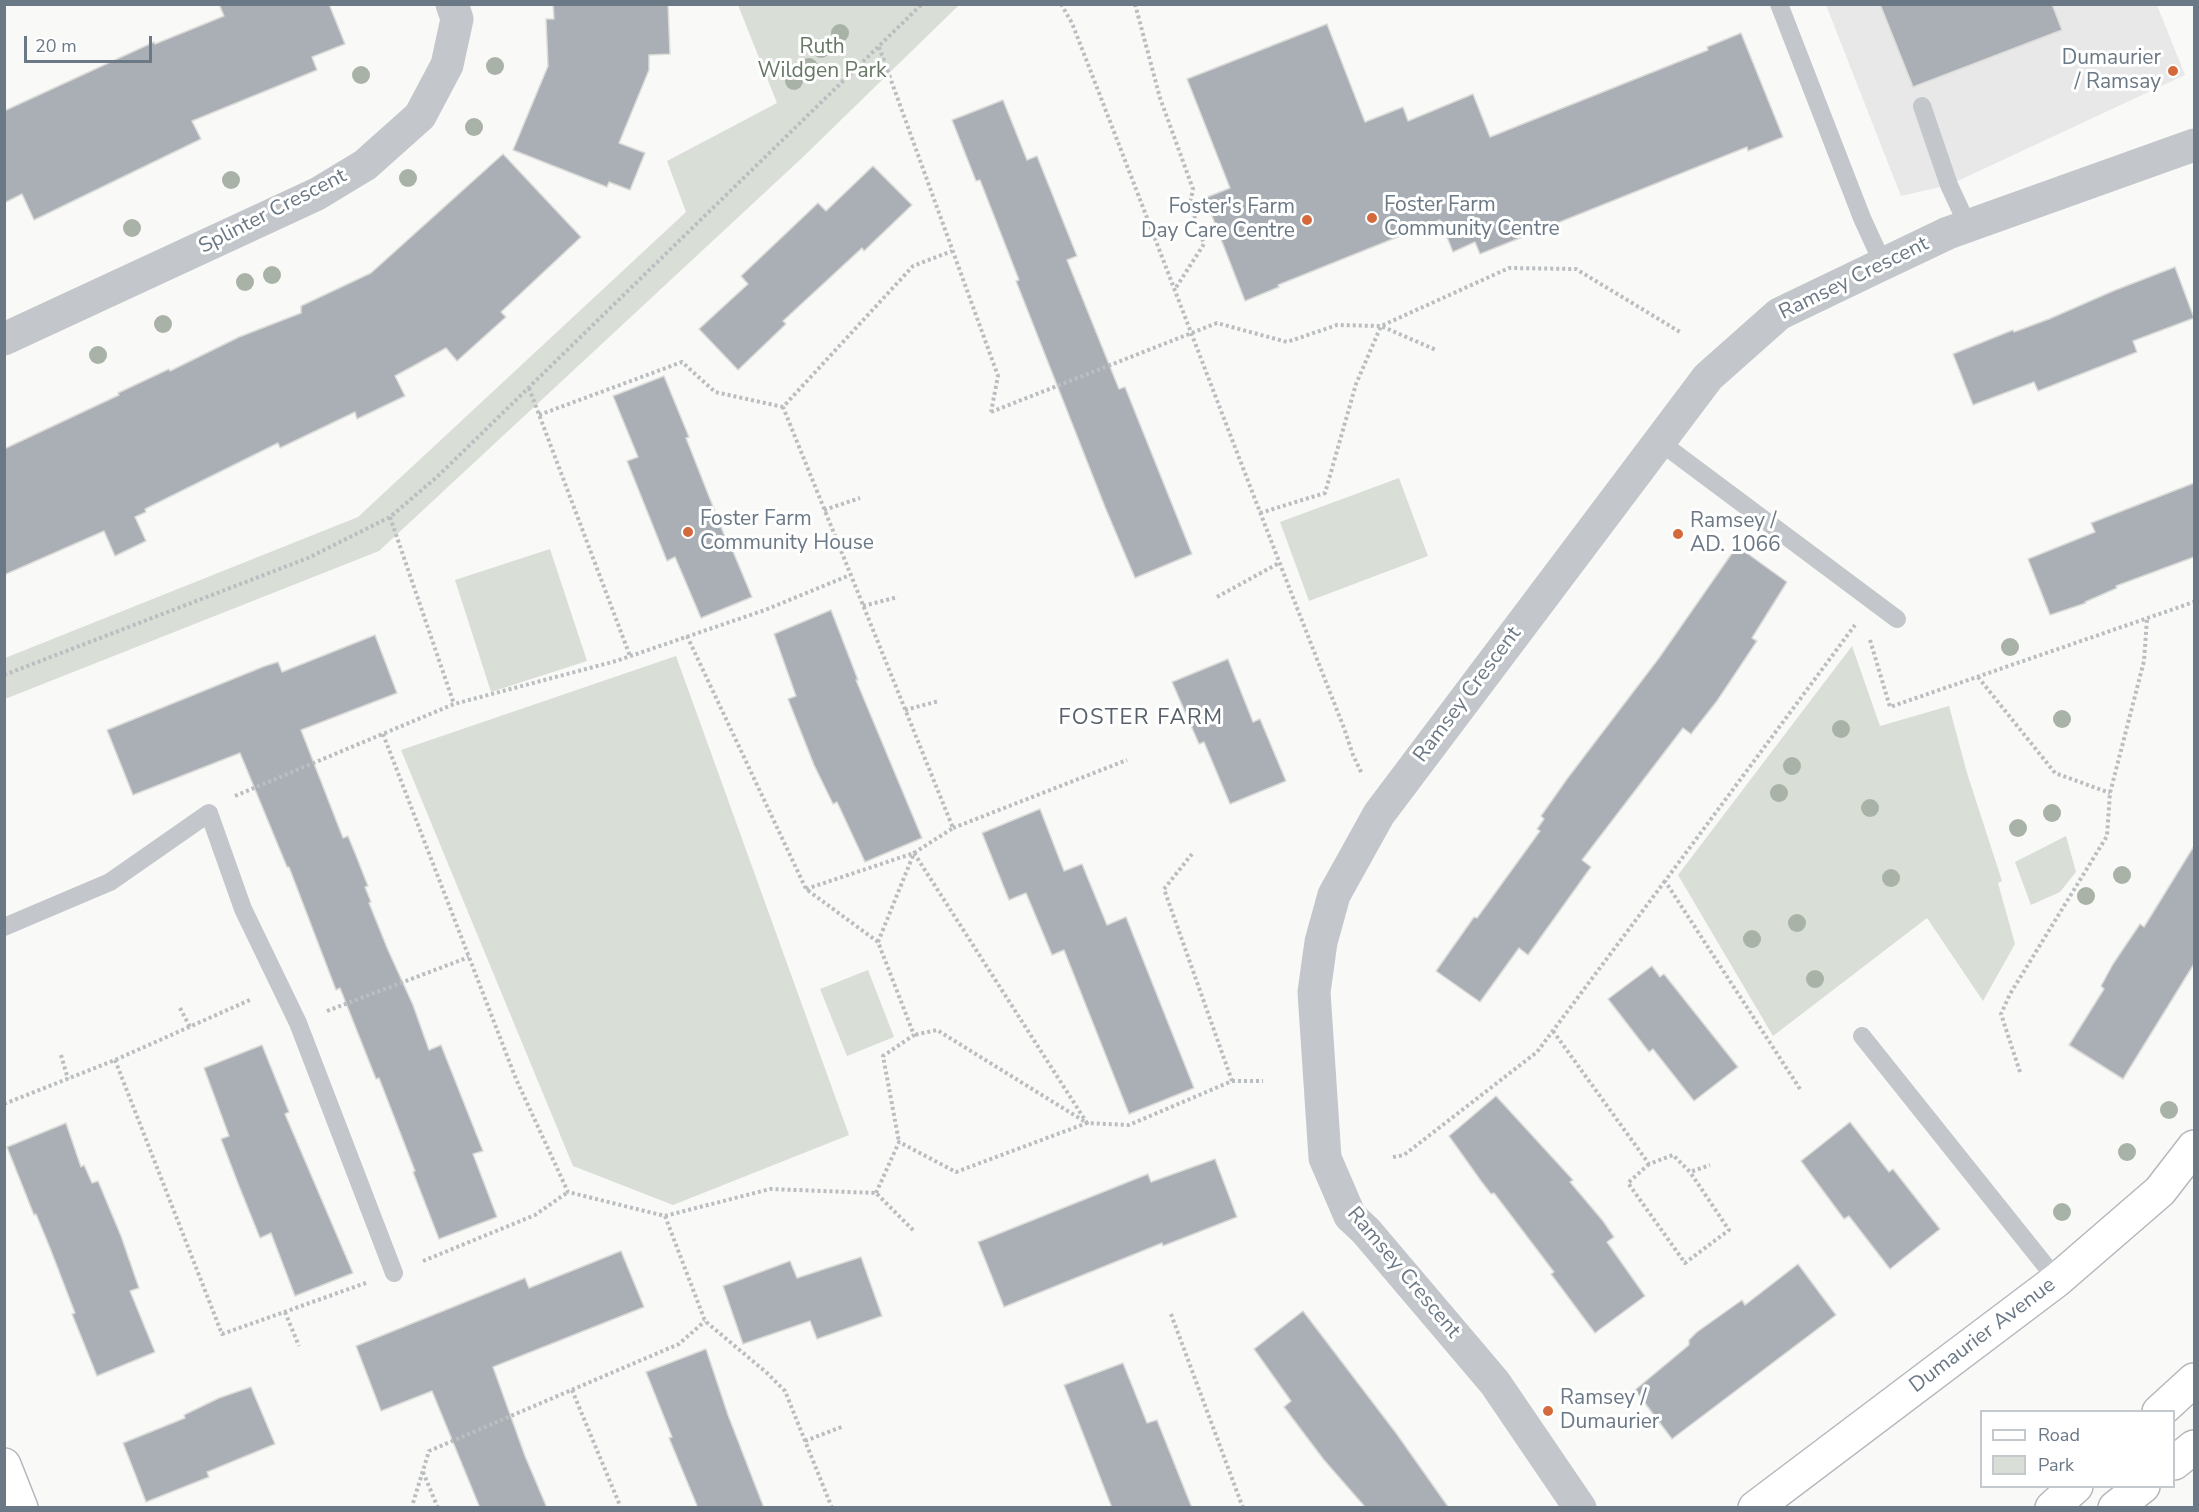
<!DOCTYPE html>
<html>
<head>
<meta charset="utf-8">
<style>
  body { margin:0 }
  #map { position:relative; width:2199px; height:1512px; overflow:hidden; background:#f9f9f7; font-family:"Nunito Sans",sans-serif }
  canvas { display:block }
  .frame { position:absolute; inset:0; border:6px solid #6b7885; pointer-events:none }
  .legend { position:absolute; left:1980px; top:1410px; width:195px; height:78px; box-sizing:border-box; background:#fff; border:2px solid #c4c9ce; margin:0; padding:8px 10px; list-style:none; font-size:18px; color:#6b7885 }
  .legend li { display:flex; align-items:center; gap:12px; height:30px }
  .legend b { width:30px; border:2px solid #c4c9ce }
  .scale { position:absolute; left:24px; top:36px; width:128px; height:27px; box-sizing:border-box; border:3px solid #6b7885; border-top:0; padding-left:8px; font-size:18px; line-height:21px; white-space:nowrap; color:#6b7885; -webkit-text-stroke:4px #fff; paint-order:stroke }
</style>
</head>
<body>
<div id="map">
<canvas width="2199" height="1512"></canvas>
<div class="frame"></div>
<ul class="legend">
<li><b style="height:8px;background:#fff"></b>Road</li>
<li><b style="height:16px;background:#d9ded7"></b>Park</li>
</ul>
<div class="scale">20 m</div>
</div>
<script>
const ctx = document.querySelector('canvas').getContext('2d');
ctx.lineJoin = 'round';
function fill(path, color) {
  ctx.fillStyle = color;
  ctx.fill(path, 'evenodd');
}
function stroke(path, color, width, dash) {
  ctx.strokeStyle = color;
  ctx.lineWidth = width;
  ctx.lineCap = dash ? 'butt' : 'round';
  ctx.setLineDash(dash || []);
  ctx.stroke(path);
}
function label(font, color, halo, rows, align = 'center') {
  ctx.font = font + ' "Nunito Sans",sans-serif';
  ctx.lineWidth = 6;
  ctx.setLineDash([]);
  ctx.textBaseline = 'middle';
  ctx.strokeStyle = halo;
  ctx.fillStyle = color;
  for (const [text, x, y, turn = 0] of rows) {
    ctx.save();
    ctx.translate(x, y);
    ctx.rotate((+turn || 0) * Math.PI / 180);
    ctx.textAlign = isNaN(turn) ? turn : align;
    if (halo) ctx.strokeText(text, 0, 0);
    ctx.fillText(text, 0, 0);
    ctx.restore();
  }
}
const built = new Path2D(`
  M1826 5H2157L2185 75 1949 185 1901 196Z`);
const green = new Path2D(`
  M738 5H959L803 157 379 551 5 699V658L358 517 686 212 667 161 777 103Z
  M1399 478 1428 556 1309 601 1280 522Z
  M550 549 587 661 491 692 455 580Z
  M1852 646 1880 726 1949 706 1967 773 2002 881 1998 883 2015 944 1983 1001 1927 918 1773 1036 1678 875Z
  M676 656 849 1135 673 1205 573 1166 401 750Z
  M2066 836 2076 872 2060 892 2031 905 2015 862Z
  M868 970 894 1037 847 1056 820 989Z`);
const building = new Path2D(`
  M219 4H329L345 44 312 57 317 70 192 121 201 139 34 220 22 194 4 203V111L154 42 155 44 224 16Z
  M553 4H668L670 54 649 55V70L619 143 645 153 630 190 609 182 607 187 513 150 548 66 546 19H554Z
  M1880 4H2052L2062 30 1913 87Z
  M1327 24 1365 122 1403 107 1408 121 1473 94 1490 137 1708 50 1707 47 1741 33 1783 137 1748 151 1747 147 1480 254 1475 242 1453 252 1440 220 1278 285 1279 287 1245 301 1205 198 1230 188 1187 79Z
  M1003 100 1027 160 1037 156 1077 256 1067 260 1119 389 1125 387 1192 554 1135 578 1105 507 1016 281 1019 280 980 180 976 181 952 120Z
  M503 154 581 237 501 312 506 317 457 361 446 348 395 376 405 396 357 419 355 412 280 448 278 443 145 509 146 512 135 517 146 541 115 556 104 531 4 575V449L119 395 118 393 169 369 170 371 239 337 301 313V306L371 273Z
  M873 166 912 205 864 251 862 248 783 321 786 324 738 370 699 329 748 284 741 276 818 203 826 211Z
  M2175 267 2194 318 2133 341 2137 352 2038 391 2034 382 1973 405 1953 354 2013 330 2014 332 2049 319 2113 291Z
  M664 376 689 437 686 438 725 537H727L752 597 701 618 675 557 667 561 627 461 638 457 613 396Z
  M2194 483V557L2116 586 2117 588 2085 602 2086 603 2050 615 2028 559 2095 532 2091 523Z
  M1737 546 1787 582 1752 638 1757 641 1717 701 1691 734 1683 728 1582 860 1591 867 1528 955 1519 948 1480 1002 1436 971 1474 917 1477 918 1540 831 1537 829 1544 819 1541 816 1567 779 1659 658Z
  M831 610 858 680H856L922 838 865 862 837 802 833 804 814 765 788 699 796 696 774 634Z
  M375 635 397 693 301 730 343 838 348 836 355 853 368 886 365 887 371 902 369 903 388 950 413 1005 429 1050 441 1045 483 1151 473 1154 497 1217 439 1239 413 1172 415 1171 379 1078 376 1079 340 988 336 990 289 867H287L240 753 133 795 107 730 265 666 278 662 282 672Z
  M1228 659 1253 722 1260 719 1286 781 1230 804 1204 742 1199 744 1172 682Z
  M1040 809 1064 871 1082 864 1107 925 1126 917 1194 1088 1129 1114 1064 950 1052 955 1026 893 1009 900 982 833Z
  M2194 846V964L2123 1079 2069 1045 2104 989 2101 986 2113 964 2140 924 2144 927Z
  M1652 966 1660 977 1664 974 1738 1067 1694 1101 1653 1049 1649 1052 1608 999Z
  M262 1045 289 1112 285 1114 353 1273 295 1296 271 1233 260 1238 239 1186 221 1139 229 1136 204 1068Z
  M1496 1096 1573 1180 1570 1182 1603 1221 1614 1237 1607 1242 1645 1296 1595 1333 1551 1274 1554 1272 1494 1193 1491 1194 1481 1181 1449 1136Z
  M1850 1122 1889 1172 1893 1169 1940 1229 1890 1269 1849 1216 1844 1219 1801 1161Z
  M66 1123 81 1167 84 1165 92 1183 98 1181 121 1236 139 1288 130 1291 155 1352 97 1376 72 1314 75 1313 50 1248 36 1214 34 1215 7 1147Z
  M1215 1159 1237 1217 1163 1246 1162 1243 1004 1307 978 1242 1148 1174 1151 1182Z
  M621 1251 644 1307 493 1367 525 1456 547 1508H480L432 1391 381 1411 356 1346 525 1278 529 1288Z
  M861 1257 882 1316 817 1339 810 1321 743 1344 723 1286 790 1261 797 1278Z
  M1798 1264 1836 1315 1672 1439 1635 1390 1689 1345V1340L1697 1332 1742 1300 1745 1305Z
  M1303 1311 1396 1433 1449 1508H1366L1324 1460 1284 1407 1291 1401 1254 1349Z
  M706 1349 728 1415 764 1508H698L669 1438 672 1437 646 1372Z
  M1123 1363 1147 1423 1157 1420 1192 1508H1112L1064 1385Z
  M251 1387 275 1444 207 1472 209 1477 146 1502 123 1443 185 1418 184 1415 219 1398Z`);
const path = new Path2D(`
  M1061 4 1072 23C1163 258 1252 494 1344 728L1353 755 1362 774
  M1135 4 1160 98 1193 189 1190 204 1204 244 1175 289
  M879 47 998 376 991 412
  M529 388 630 656
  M991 412 1217 323 1287 342 1337 325 1381 326 1509 268 1576 269 1680 332
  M539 415 682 362 715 392 783 407
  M824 510 860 498
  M1260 513 1325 493 1356 384 1381 326 1436 350
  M390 517 454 704
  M1217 597 1279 563
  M863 606 898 597
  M687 636 806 889 878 942 914 1035 883 1056 899 1142
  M1870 640 1890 707 2194 602
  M4 675 308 558 390 517 438 476 922 4
  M1978 677 2055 773 2110 793
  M905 710 939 701
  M383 734 516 1079 568 1192 665 1216 770 1189 876 1193 915 1232
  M235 796 454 704 616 661 765 610 850 575
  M953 828 1127 760
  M806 889 914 853 1087 1123 937 1030 914 1035
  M878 942 914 853 953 828 783 407 913 266 952 251
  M180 1008 190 1027
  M327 1011 469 957
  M1553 1031 1649 1164 1673 1155 1690 1172 1710 1165
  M61 1055 68 1079
  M115 1060 222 1334 366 1283
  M2020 1072 2001 1014 2010 994 2107 836 2110 793 2144 661 2147 619
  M1232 1081H1263
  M1800 1089 1665 881 1855 625
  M4 1104 115 1060 252 999
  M1393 1157 1404 1155 1537 1052 1665 881
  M1649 1164 1628 1183 1685 1263 1729 1230 1690 1172
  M876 1193 899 1142 956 1172 1087 1123 1129 1125 1232 1081 1164 889 1192 854
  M665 1216 705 1321 767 1373 785 1391 832 1508
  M423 1261 535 1215 568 1192
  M285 1312 299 1346
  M1171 1314 1243 1508
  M572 1390 621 1508
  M805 1441 844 1426
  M423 1472 438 1508
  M413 1503 429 1451 679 1344 705 1321`);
const lane = new Path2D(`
  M1779 4 1862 218 1883 264
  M1922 106 1949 185 1968 226
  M1660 442 1897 619
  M4 927 110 882 209 813 243 909 298 1023 394 1273
  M1862 1036 2057 1280`);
const street = new Path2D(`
  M4 339 317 194 365 165 420 116 447 65 457 19 452 4
  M1580 1508 1495 1383 1366 1231 1350 1216 1325 1158 1314 992 1321 942 1334 895 1379 814 1708 377 1779 314 1883 264 1948 233 2194 145`);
const secondary = new Path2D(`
  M4 1465 21 1508
  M1755 1508 2057 1280 2160 1191 2194 1147`);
const highway = new Path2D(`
  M2159 1412 2194 1380
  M2174 1463 2194 1447
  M2052 1508 2076 1486
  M2115 1508 2143 1486`);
const trees = [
  [840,33],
  [821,49],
  [495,66],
  [809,67],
  [361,75],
  [794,81],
  [474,127],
  [408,178],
  [231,180],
  [132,228],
  [272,275],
  [245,282],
  [163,324],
  [98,355],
  [2010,647],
  [2062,719],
  [1841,729],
  [1792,766],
  [1779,793],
  [1870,808],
  [2052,813],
  [2018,828],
  [2122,875],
  [1891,878],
  [2086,896],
  [1797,923],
  [1752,939],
  [1815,979],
  [2169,1110],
  [2127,1152],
  [2062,1212]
];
const markers = [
  [2173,71,6,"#d46a3c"],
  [1372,218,6,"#d46a3c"],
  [1307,220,6,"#d46a3c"],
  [688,532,6,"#d46a3c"],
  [1678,534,6,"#d46a3c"],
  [1548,1411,6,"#d46a3c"]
];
const parkNames = [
  ["Ruth",822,48],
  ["Wildgen Park",822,72]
];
const poiNames = [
  ["Dumaurier",2161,59,"right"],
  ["/ Ramsay",2161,83,"right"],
  ["Foster Farm",1384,206],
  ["Community Centre",1384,230],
  ["Foster's Farm",1295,208,"right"],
  ["Day Care Centre",1295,232,"right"],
  ["Foster Farm",700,520],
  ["Community House",700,544],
  ["Ramsey /",1690,522],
  ["AD. 1066",1690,546],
  ["Ramsey /",1560,1399],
  ["Dumaurier",1560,1423]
];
const streetNames = [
  ["Splinter Crescent",273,212,-27],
  ["Ramsey Crescent",1854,279,-26],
  ["Ramsey Crescent",1468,695,-53],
  ["Ramsey Crescent",1403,1273,50],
  ["Dumaurier Avenue",1983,1336,-37]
];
const neighbourhoodNames = [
  ["FOSTER FARM",1141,719]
];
fill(built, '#e7e8e7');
fill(green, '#d9ded7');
fill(building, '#a9afb5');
stroke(building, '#dbdbd9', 1.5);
stroke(secondary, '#b3b8bd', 36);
stroke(highway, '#b4b8bb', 36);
stroke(path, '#bbbec0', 4, [3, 3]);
stroke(lane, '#c3c6ca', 18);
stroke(street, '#c3c6ca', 33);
stroke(secondary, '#fff', 33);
stroke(highway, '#fff', 33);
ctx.fillStyle = '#a9b2a7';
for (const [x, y] of trees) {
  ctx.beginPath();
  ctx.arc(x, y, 9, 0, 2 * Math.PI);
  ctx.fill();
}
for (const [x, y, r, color] of markers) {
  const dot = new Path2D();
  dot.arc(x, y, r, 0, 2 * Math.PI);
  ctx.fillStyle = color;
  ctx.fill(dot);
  stroke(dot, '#fff', 2);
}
label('21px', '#677865', '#fff', parkNames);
label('21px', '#6b7885', '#fff', poiNames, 'left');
label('21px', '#6b7885', '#fff', streetNames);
ctx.letterSpacing = '1.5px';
label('22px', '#58616b', '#fff', neighbourhoodNames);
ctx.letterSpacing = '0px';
</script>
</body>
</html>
